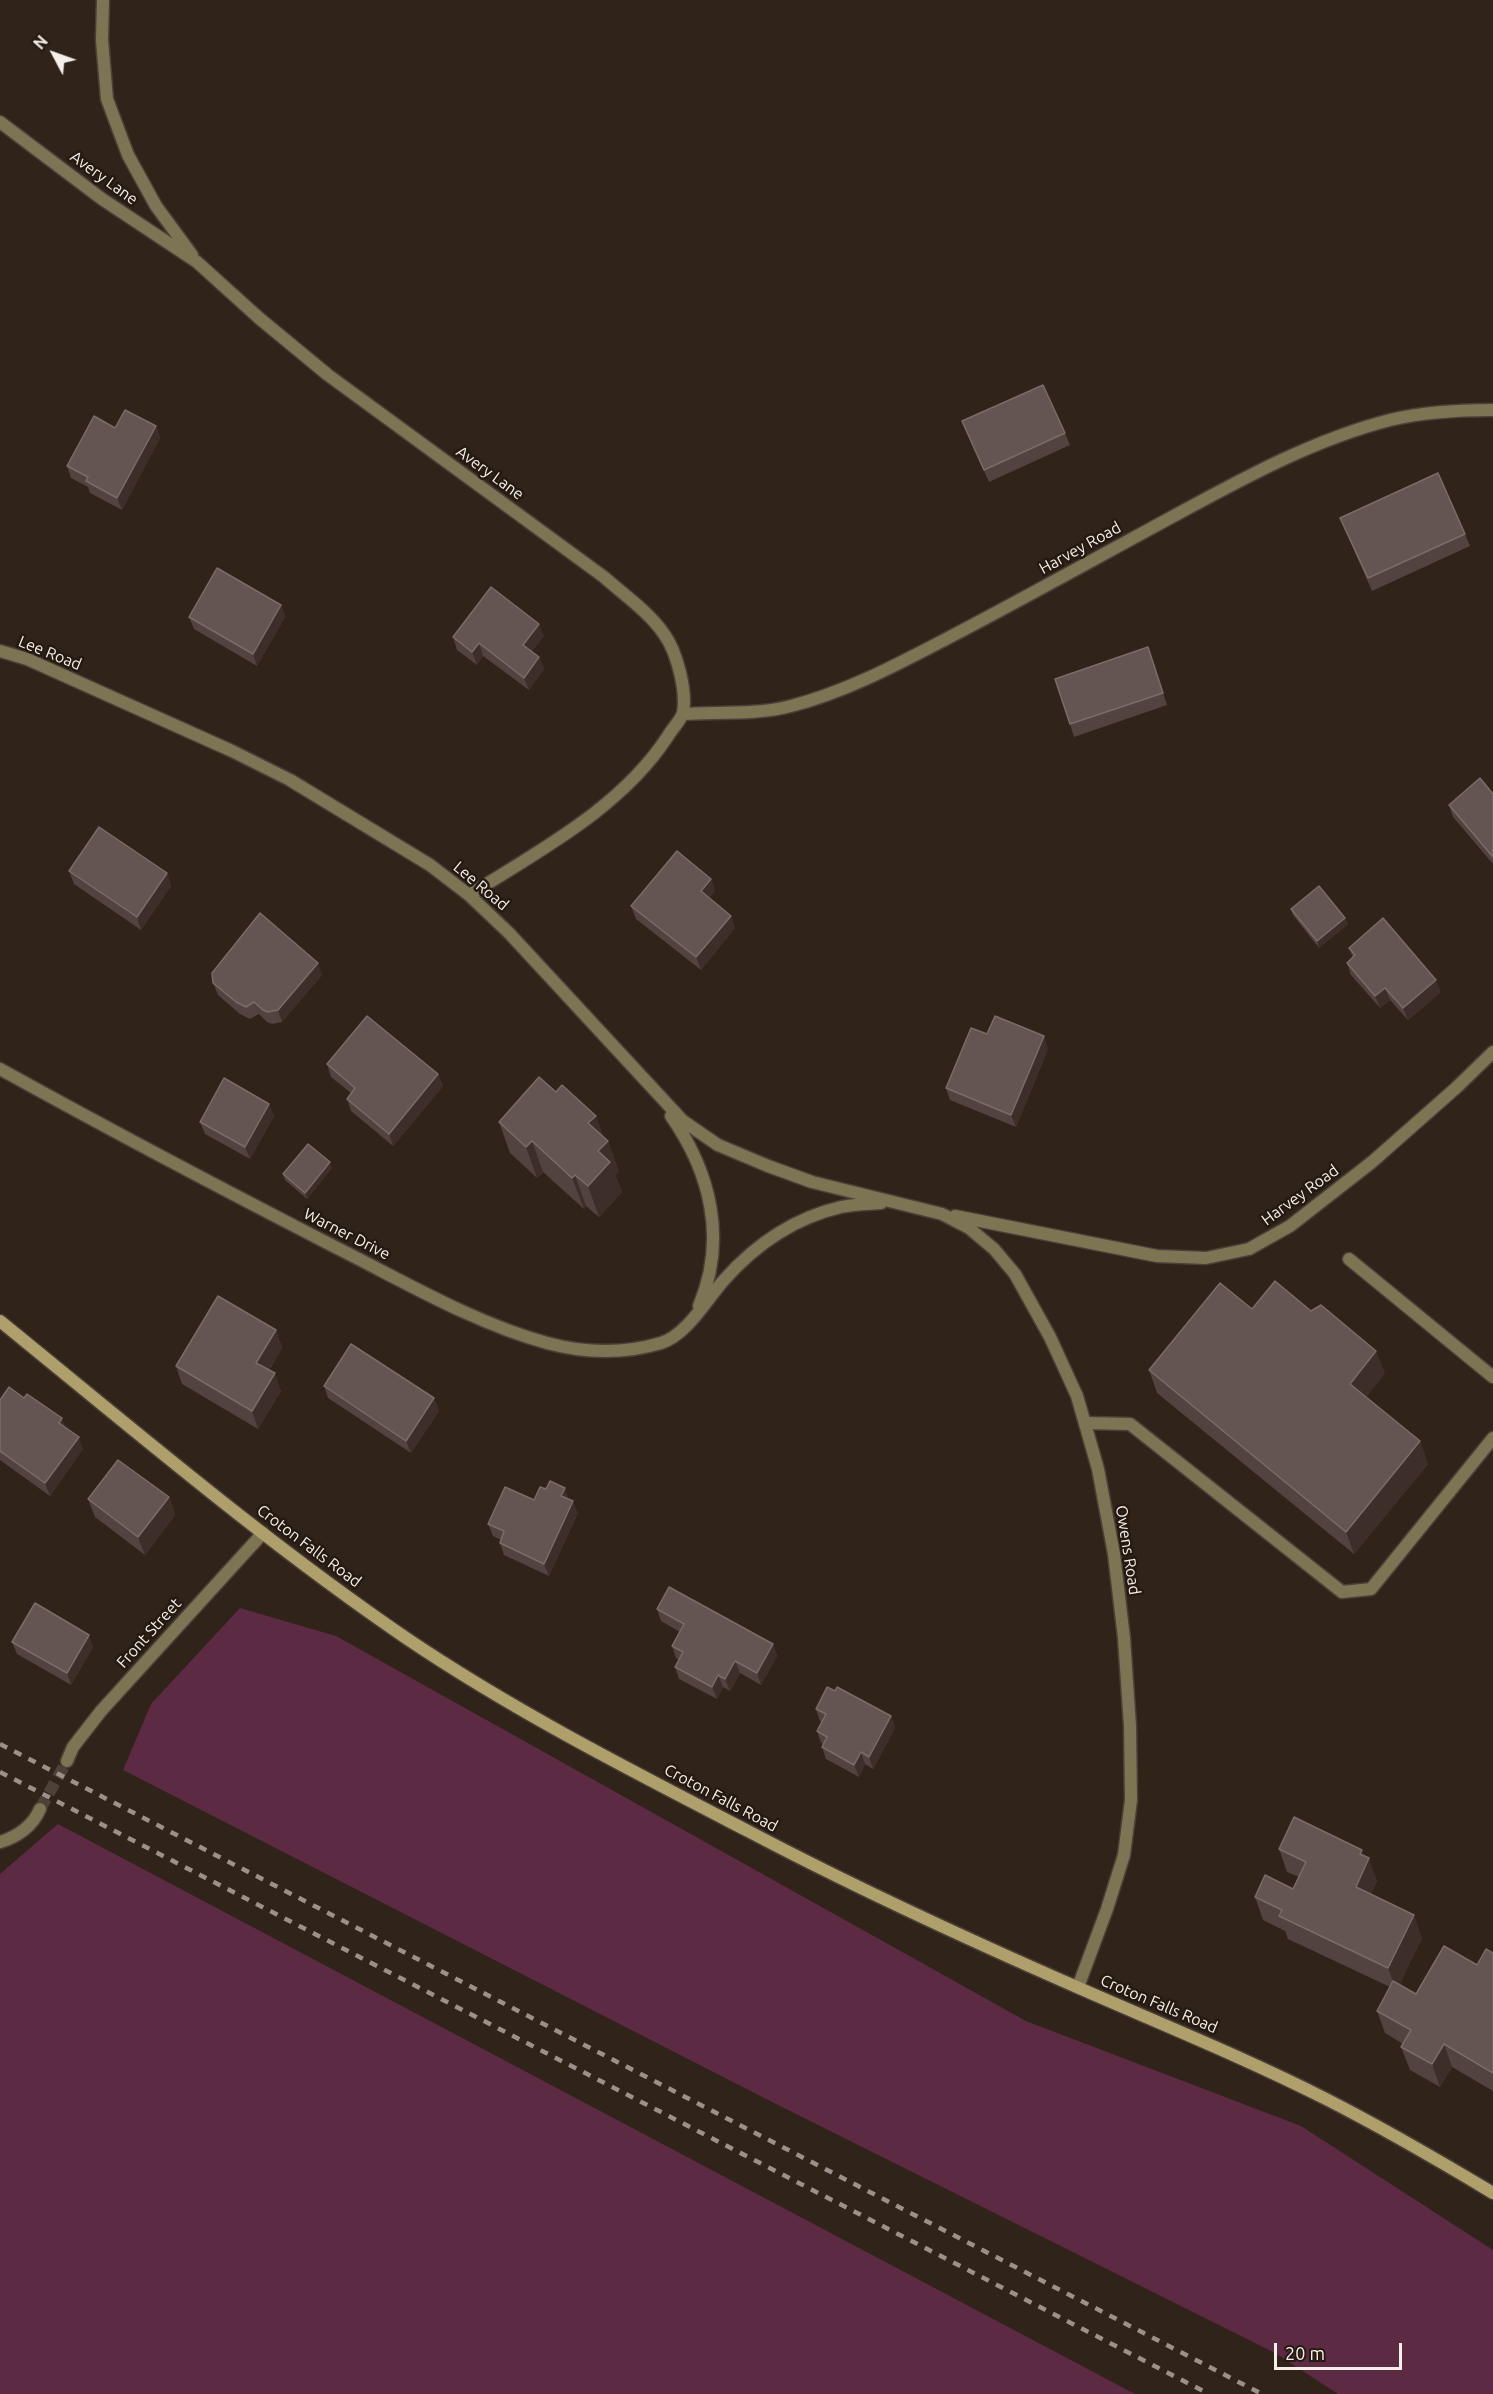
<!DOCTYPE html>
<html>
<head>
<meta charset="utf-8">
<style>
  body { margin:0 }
  #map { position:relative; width:1493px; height:2394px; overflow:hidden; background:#2f231a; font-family:Ubuntu,sans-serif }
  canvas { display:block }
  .north { position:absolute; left:24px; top:24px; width:60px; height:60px; -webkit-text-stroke:4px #251a11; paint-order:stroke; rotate:311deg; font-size:16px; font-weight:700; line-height:24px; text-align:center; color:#f6eee8 }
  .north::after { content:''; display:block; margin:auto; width:21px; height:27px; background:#f6eee8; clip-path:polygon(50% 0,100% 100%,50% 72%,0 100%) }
  .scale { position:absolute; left:1274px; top:2343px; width:128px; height:27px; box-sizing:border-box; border:3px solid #f6eee8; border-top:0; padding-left:8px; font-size:18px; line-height:21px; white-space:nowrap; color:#f6eee8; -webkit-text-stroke:4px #251a11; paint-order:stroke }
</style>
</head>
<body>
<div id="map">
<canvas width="1493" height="2394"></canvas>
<div class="north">N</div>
<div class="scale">20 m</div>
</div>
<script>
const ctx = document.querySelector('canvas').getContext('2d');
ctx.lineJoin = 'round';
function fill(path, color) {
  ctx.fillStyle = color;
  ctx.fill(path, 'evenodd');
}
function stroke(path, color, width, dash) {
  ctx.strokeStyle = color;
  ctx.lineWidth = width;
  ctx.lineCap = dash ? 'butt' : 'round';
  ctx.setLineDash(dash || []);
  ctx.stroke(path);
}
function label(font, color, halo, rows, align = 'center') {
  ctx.font = font + ' Ubuntu,sans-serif';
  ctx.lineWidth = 5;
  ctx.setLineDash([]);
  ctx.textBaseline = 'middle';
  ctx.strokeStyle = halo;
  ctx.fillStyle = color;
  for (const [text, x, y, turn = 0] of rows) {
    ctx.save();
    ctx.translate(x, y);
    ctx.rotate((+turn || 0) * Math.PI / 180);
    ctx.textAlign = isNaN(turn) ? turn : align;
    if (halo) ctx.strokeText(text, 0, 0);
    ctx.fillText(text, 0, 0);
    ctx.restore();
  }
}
const green = new Path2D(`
  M240 1608 336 1636 1026 2021 1301 2126 1493 2250V2394H1338L1275 2353 774 2103 123 1770 151 1704Z
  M58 1824 1135 2394H0V1874Z`);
const minorTunnel = new Path2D(`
  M40 1809 67 1761`);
const service = new Path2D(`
  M1349 1259 1493 1377
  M1085 1423 1130 1424 1342 1592 1371 1589 1493 1438`);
const minor = new Path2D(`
  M103 0 102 40 107 99 128 155 156 206 192 255
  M0 122 102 199 197 262 259 318 328 375 604 577C624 595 649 612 664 634 677 652 687 691 683 713 681 720 672 729 668 736 621 808 540 850 469 895
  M0 651 27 659 232 751 290 780 430 865 469 895 509 933 683 1121 718 1145 768 1166 812 1182 942 1214 969 1228 994 1249 1015 1274 1050 1337 1077 1396 1098 1469 1114 1554 1124 1638 1130 1726 1131 1800 1124 1855 1107 1909 1078 1987
  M683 714C718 712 757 715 791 706 846 692 898 664 948 638 1019 601 1089 562 1159 524 1233 484 1308 441 1390 420 1423 412 1458 410 1493 410
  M0 1069C112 1131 224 1190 337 1248 405 1282 474 1323 547 1343 584 1353 624 1354 661 1343 687 1335 707 1299 724 1280 756 1244 794 1218 841 1207 854 1204 868 1204 881 1203
  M671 1116C711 1173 727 1240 699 1306
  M955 1216 1157 1256 1206 1258 1249 1249 1290 1226 1372 1162 1457 1087 1493 1052
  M67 1761 73 1747 101 1711 263 1533
  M0 1842C17 1837 33 1826 40 1809`);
const secondary = new Path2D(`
  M0 1321C133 1429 264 1541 406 1638 514 1711 632 1771 748 1831 856 1888 967 1939 1079 1988 1161 2024 1245 2058 1326 2099 1383 2128 1438 2160 1493 2193`);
const rail = new Path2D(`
  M0 1744 1262 2394
  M0 1772 1209 2394`);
const wall = new Path2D(`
  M962 421 1065 433 1070 445 989 482 967 433Z
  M156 426 160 438 122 510 90 493 88 487 71 478 67 466 115 428Z
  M1340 518 1465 534 1470 546 1372 591 1345 530Z
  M281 605 285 617 257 666 194 629 189 617Z
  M544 636 532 651 539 657 544 669 529 690 483 656 477 665 457 650 453 637Z
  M1148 647 1167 705 1074 737 1070 724Z
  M1493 794V864L1453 817 1449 805Z
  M69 871 167 873 171 886 141 930 74 884Z
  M711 879 715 891 709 898 735 928 701 970 636 919 631 906Z
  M1291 909 1345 918 1348 924 1319 948 1293 915Z
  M1349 948 1441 992 1408 1020 1390 1000 1380 1008 1351 975 1347 963 1353 958Z
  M322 975 282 1022 272 1024 267 1022 259 1014 250 1019 240 1014 218 995 213 983Z
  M987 1034 1048 1049 1016 1127 950 1100 946 1088Z
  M327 1064 438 1074 443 1086 393 1146 351 1111 347 1099 351 1093 331 1077Z
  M274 1116 250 1159 205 1134 200 1122Z
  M499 1122 604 1137 608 1141 619 1172 615 1175 622 1192 599 1217 586 1206 584 1209 543 1172 537 1178 510 1153Z
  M332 1168 307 1199 285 1180 283 1174Z
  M276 1330 282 1348 269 1370 281 1391 258 1429 182 1384 176 1366Z
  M1149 1370 1385 1373 1366 1397 1420 1441 1428 1464 1354 1554 1157 1393Z
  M324 1386 434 1398 439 1411 411 1453 328 1398Z
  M0 1400 66 1427 83 1449 50 1496 0 1460Z
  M169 1497 175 1515 145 1555 95 1517 88 1499Z
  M534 1500 578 1513 549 1576 504 1555 500 1543 501 1540 493 1536 488 1524Z
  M657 1609 773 1644 777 1656 761 1685 740 1673 730 1691 723 1687 717 1699 679 1679 675 1667 679 1660 676 1658 672 1646 680 1632 661 1621Z
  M12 1642 93 1647 71 1685 17 1654Z
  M835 1691 891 1716 895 1728 873 1769 865 1764 859 1777 826 1759 822 1747 823 1744 821 1743 817 1731 822 1722 820 1721 816 1709Z
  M1279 1849 1365 1856 1377 1881 1371 1894 1422 1938 1399 1985 1416 1994 1477 1965 1493 1953V2091L1452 2067 1440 2087 1410 2070 1401 2047 1403 2044 1385 2033 1377 2011 1390 1987 1288 1939 1285 1931 1263 1920 1255 1897 1293 1889 1299 1877 1287 1872Z`);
const shadedWall = new Path2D(`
  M156 426 160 438 122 510 117 498Z
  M281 605 285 617 257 666 253 654Z
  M539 624 544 636 527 657 523 645Z
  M479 643 483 656 477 665 472 652Z
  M539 657 544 669 529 690 524 678Z
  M167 873 171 886 141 930 137 917Z
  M711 879 715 891 705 903 701 891Z
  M731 916 735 928 701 970 696 957Z
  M1345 918 1348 924 1319 948 1317 941Z
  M318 963 322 975 282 1022 278 1010Z
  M1436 980 1441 992 1408 1020 1403 1008Z
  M1385 988 1390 1000 1380 1008 1375 996Z
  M1044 1036 1048 1049 1016 1127 1011 1115Z
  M438 1074 443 1086 393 1146 389 1134Z
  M269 1104 274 1116 250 1159 245 1147Z
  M596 1116 606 1143 608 1141 619 1172 615 1175 622 1192 599 1217 588 1186V1123Z
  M532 1141 543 1172 537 1178 526 1147Z
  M330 1162 332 1168 307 1199 305 1193Z
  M575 1175 586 1206 584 1209 572 1178Z
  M276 1330 282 1348 262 1380 256 1363Z
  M1376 1351 1385 1373 1358 1407 1350 1384Z
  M275 1373 281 1391 258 1429 252 1411Z
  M434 1398 439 1411 411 1453 406 1441Z
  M62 1418 67 1431 59 1423Z
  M79 1437 83 1449 50 1496 45 1483Z
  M1420 1441 1428 1464 1354 1554 1346 1532Z
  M565 1488 569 1500 561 1496Z
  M169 1497 175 1515 145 1555 138 1537Z
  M573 1501 578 1513 549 1576 544 1564Z
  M89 1635 93 1647 71 1685 67 1673Z
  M773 1644 777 1656 761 1685 757 1673Z
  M735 1661 740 1673 730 1691 725 1679Z
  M718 1675 723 1687 717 1699 712 1687Z
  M891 1716 895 1728 873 1769 869 1757Z
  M861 1752 865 1764 859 1777 854 1765Z
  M1362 1850 1367 1863 1369 1858 1377 1881 1364 1910 1356 1887 1360 1854Z
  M1414 1915 1422 1938 1397 1991 1388 1968Z
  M1444 2044 1452 2067 1440 2087 1432 2064Z`);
const building = new Path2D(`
  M1043 385 1065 433 984 470 962 421Z
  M125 410 156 426 117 498 86 481 88 477 67 466 94 416 115 428Z
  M1438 473 1465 534 1368 578 1340 518Z
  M217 568 281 605 253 654 189 617Z
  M491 587 539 624 523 645 539 657 524 678 479 643 472 652 453 637Z
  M1148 647 1163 693 1070 724 1055 679Z
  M1480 778 1493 794V857L1449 805Z
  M99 827 167 873 137 917 69 871Z
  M677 851 711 879 701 891 731 916 696 957 631 906Z
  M1319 886 1345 918 1317 941 1291 909Z
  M260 913 318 963 278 1010 268 1012 263 1010 254 1002 246 1007 236 1002 213 983 212 973Z
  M1383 918 1436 980 1403 1008 1385 988 1375 996 1347 963 1355 955 1349 948Z
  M367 1016 438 1074 389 1134 347 1099 355 1088 327 1064Z
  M995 1016 1044 1036 1011 1115 946 1088 971 1028 987 1034Z
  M539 1077 556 1092 562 1085 596 1116 588 1123 608 1141 598 1151 610 1162 588 1186 575 1175 572 1178 532 1141 526 1147 499 1122Z
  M224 1078 269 1104 245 1147 200 1122Z
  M308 1144 330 1162 305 1193 283 1174Z
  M1275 1281 1311 1311 1321 1305 1376 1351 1350 1384 1420 1441 1346 1532 1149 1370 1220 1283 1252 1309Z
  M218 1296 276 1330 256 1363 275 1373 252 1411 176 1366Z
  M351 1344 434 1398 406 1441 324 1386Z
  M9 1387 24 1398 27 1394 62 1418 59 1423 79 1437 45 1483 0 1451V1400Z
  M118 1460 169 1497 138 1537 88 1499Z
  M550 1481 565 1488 561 1496 573 1501 544 1564 500 1543 504 1531 488 1524 505 1487 534 1500 540 1487 546 1489Z
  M669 1587 773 1644 757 1673 735 1661 725 1679 718 1675 712 1687 675 1667 683 1652 672 1646 684 1624 657 1609Z
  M35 1603 89 1635 67 1673 12 1642Z
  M827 1687 835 1691 837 1687 891 1716 869 1757 861 1752 854 1765 822 1747 827 1737 817 1731 826 1714 816 1709Z
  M1294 1817 1362 1850 1360 1854 1369 1858 1356 1887 1414 1915 1388 1968 1279 1916 1282 1910 1255 1897 1265 1875 1293 1889 1306 1862 1279 1849Z
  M1444 1946 1477 1965 1486 1949 1493 1953V2073L1444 2044 1432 2064 1401 2047 1411 2030 1377 2011 1393 1981 1416 1994Z`);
const streetNames = [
  ["Avery Lane",104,178,36],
  ["Avery Lane",490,473,36],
  ["Harvey Road",1080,548,-29],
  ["Lee Road",50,653,22],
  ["Lee Road",481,886,40],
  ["Harvey Road",1300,1195,-36],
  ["Warner Drive",347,1234,27],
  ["Croton Falls Road",309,1546,37],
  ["Owens Road",1128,1550,81],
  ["Front Street",149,1633,-48],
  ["Croton Falls Road",721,1798,28],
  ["Croton Falls Road",1159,2004,23]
];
fill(green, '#5c2a42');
stroke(minorTunnel, '#4d4139', 12, [12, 6]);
stroke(service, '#4b3f37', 15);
stroke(minor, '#4b3f37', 15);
stroke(secondary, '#4b3f37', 15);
stroke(service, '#7d7453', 12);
stroke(minor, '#7d7453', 12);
stroke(secondary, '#afa06b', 12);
stroke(rail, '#9b918a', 4.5, [8, 8]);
fill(wall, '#524240');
fill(shadedWall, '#3d2e29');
fill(building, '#645452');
stroke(building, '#7b6c69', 1.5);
label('16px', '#f6eee8', '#251a11', streetNames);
</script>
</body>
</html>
